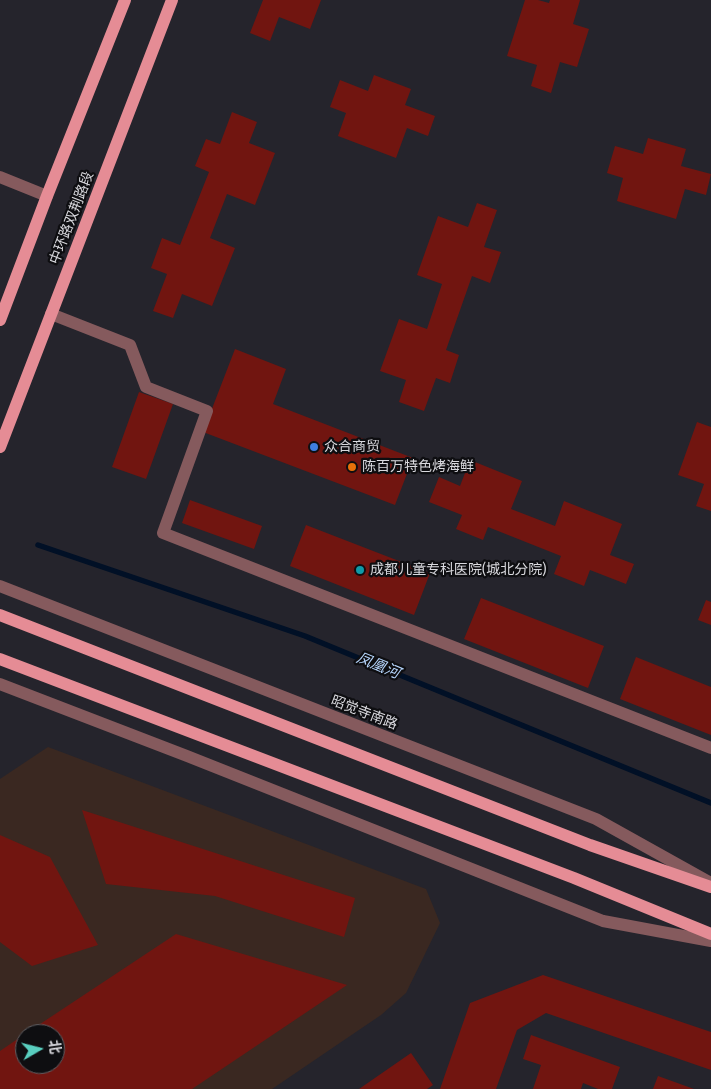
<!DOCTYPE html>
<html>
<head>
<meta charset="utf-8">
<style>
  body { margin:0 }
  #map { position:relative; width:711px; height:1089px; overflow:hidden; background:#25242c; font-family:"Fira Sans Condensed","Noto Sans SC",sans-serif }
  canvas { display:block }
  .north { position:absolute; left:15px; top:1024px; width:50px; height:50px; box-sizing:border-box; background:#0e0e11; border:1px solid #5f5f63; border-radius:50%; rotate:82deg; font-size:14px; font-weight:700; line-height:20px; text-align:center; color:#d9d9de }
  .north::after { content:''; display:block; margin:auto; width:18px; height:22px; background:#59cebf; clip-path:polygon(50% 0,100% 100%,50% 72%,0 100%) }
</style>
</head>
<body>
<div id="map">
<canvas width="711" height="1089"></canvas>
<div class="north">北</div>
</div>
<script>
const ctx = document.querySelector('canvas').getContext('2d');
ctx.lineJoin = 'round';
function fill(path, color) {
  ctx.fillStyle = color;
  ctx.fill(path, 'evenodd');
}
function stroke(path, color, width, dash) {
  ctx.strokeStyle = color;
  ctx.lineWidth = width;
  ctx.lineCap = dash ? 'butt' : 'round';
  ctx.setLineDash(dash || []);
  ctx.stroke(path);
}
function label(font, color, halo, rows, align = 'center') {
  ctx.font = font + ' "Fira Sans Condensed","Noto Sans SC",sans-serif';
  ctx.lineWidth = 4.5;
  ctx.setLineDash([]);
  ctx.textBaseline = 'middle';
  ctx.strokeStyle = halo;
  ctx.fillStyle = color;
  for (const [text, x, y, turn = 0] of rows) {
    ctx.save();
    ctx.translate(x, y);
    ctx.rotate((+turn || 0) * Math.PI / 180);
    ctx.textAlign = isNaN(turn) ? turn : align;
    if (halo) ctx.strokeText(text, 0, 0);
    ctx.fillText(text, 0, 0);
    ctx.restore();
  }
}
const commercial = new Path2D(`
  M48 747 426 889 440 923 406 993 381 1015 272 1089H0V779ZM25 1034H55V1064H25Z`);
const stream = new Path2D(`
  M38 545 305 636 711 803`);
const building = new Path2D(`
  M263 0H321L310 29 279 17 270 41 250 33Z
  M525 0H538L549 3 550 0H580L573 24 589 29 577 67 560 62 551 93 531 86 537 65 507 56Z
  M374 75 411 89 405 105 435 116 428 136 407 128 396 158 338 136 346 113 330 107 340 80 368 91Z
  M232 112 257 122 249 143 275 153 255 205 227 194 210 238 235 248 212 306 182 294 173 318 153 311 167 274 151 268 162 238 180 245 209 172 195 166 206 139 220 144Z
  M648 138 686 149 681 166 711 174 706 195 685 189 676 219 617 201 623 178 607 173 615 146 643 154Z
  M477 203 497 210 484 247 501 252 490 283 472 276 446 350 459 355 450 383 436 378 424 411 399 402 406 380 380 371 399 319 427 329 442 284 417 275 438 216 468 227Z
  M235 349 286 369 273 404 413 458 395 505 203 432Z
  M139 392 173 404 146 479 112 467Z
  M697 422 711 427V511L696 506 704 484 678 475Z
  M470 460 522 481 511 509 555 526 564 501 622 524 610 555 634 564 626 584 590 570 584 586 554 574 561 556 488 527 483 540 456 529 462 515 429 502 439 477 460 486Z
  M190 500 262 526 254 549 182 523Z
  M306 525 430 573 414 615 290 566Z
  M481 598 604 646 588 688 464 639Z
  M706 600 711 602V625L698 620Z
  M636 657 711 687V735L620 699Z
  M82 810 355 898 344 937 215 896 106 884Z
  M0 835 50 857 98 945 32 966 0 942Z
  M176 934 347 985 192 1089H0V1051L25 1034V1064H55V1034H25Z
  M543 975 711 1032V1070L546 1013 517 1030 496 1089H440L470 1003Z
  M531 1035 620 1067 612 1089H598L583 1083 581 1089H533L541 1065 523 1059Z
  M411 1053 433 1085 427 1089H359Z
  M658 1076 694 1089H653Z`);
const minor = new Path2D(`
  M0 177 47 196
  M51 314 130 345 146 387 207 411 163 533 711 748
  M0 586 596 819 711 883
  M0 684 187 756 603 921 711 941`);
const major = new Path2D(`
  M0 320 47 196 125 0
  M0 447 172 0
  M0 615 590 845 711 887
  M0 659 574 878 711 934`);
const markers = [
  [314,447,5,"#3f7fe0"],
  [352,467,5,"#e8710a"],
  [360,570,5,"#0f9aa8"]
];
const streetNames = [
  ["中环路双荆路段",72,218,-69],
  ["昭觉寺南路",364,713,21]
];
const poiNames = [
  ["众合商贸",324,447],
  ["陈百万特色烤海鲜",362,467],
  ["成都儿童专科医院(城北分院)",370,570]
];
const waterNames = [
  ["凤凰河",378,666,22]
];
fill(commercial, '#3a2821');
stroke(stream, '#011026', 5.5);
fill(building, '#711510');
stroke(minor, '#855a5d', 12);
stroke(major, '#e58c95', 12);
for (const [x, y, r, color] of markers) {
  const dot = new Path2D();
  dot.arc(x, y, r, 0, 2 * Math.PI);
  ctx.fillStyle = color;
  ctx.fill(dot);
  stroke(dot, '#0e0e11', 2);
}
label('14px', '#d9d9de', '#0e0e11', streetNames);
label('14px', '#d9d9de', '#0e0e11', poiNames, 'left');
label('italic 15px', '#b5d4fb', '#0e0e11', waterNames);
</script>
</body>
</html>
